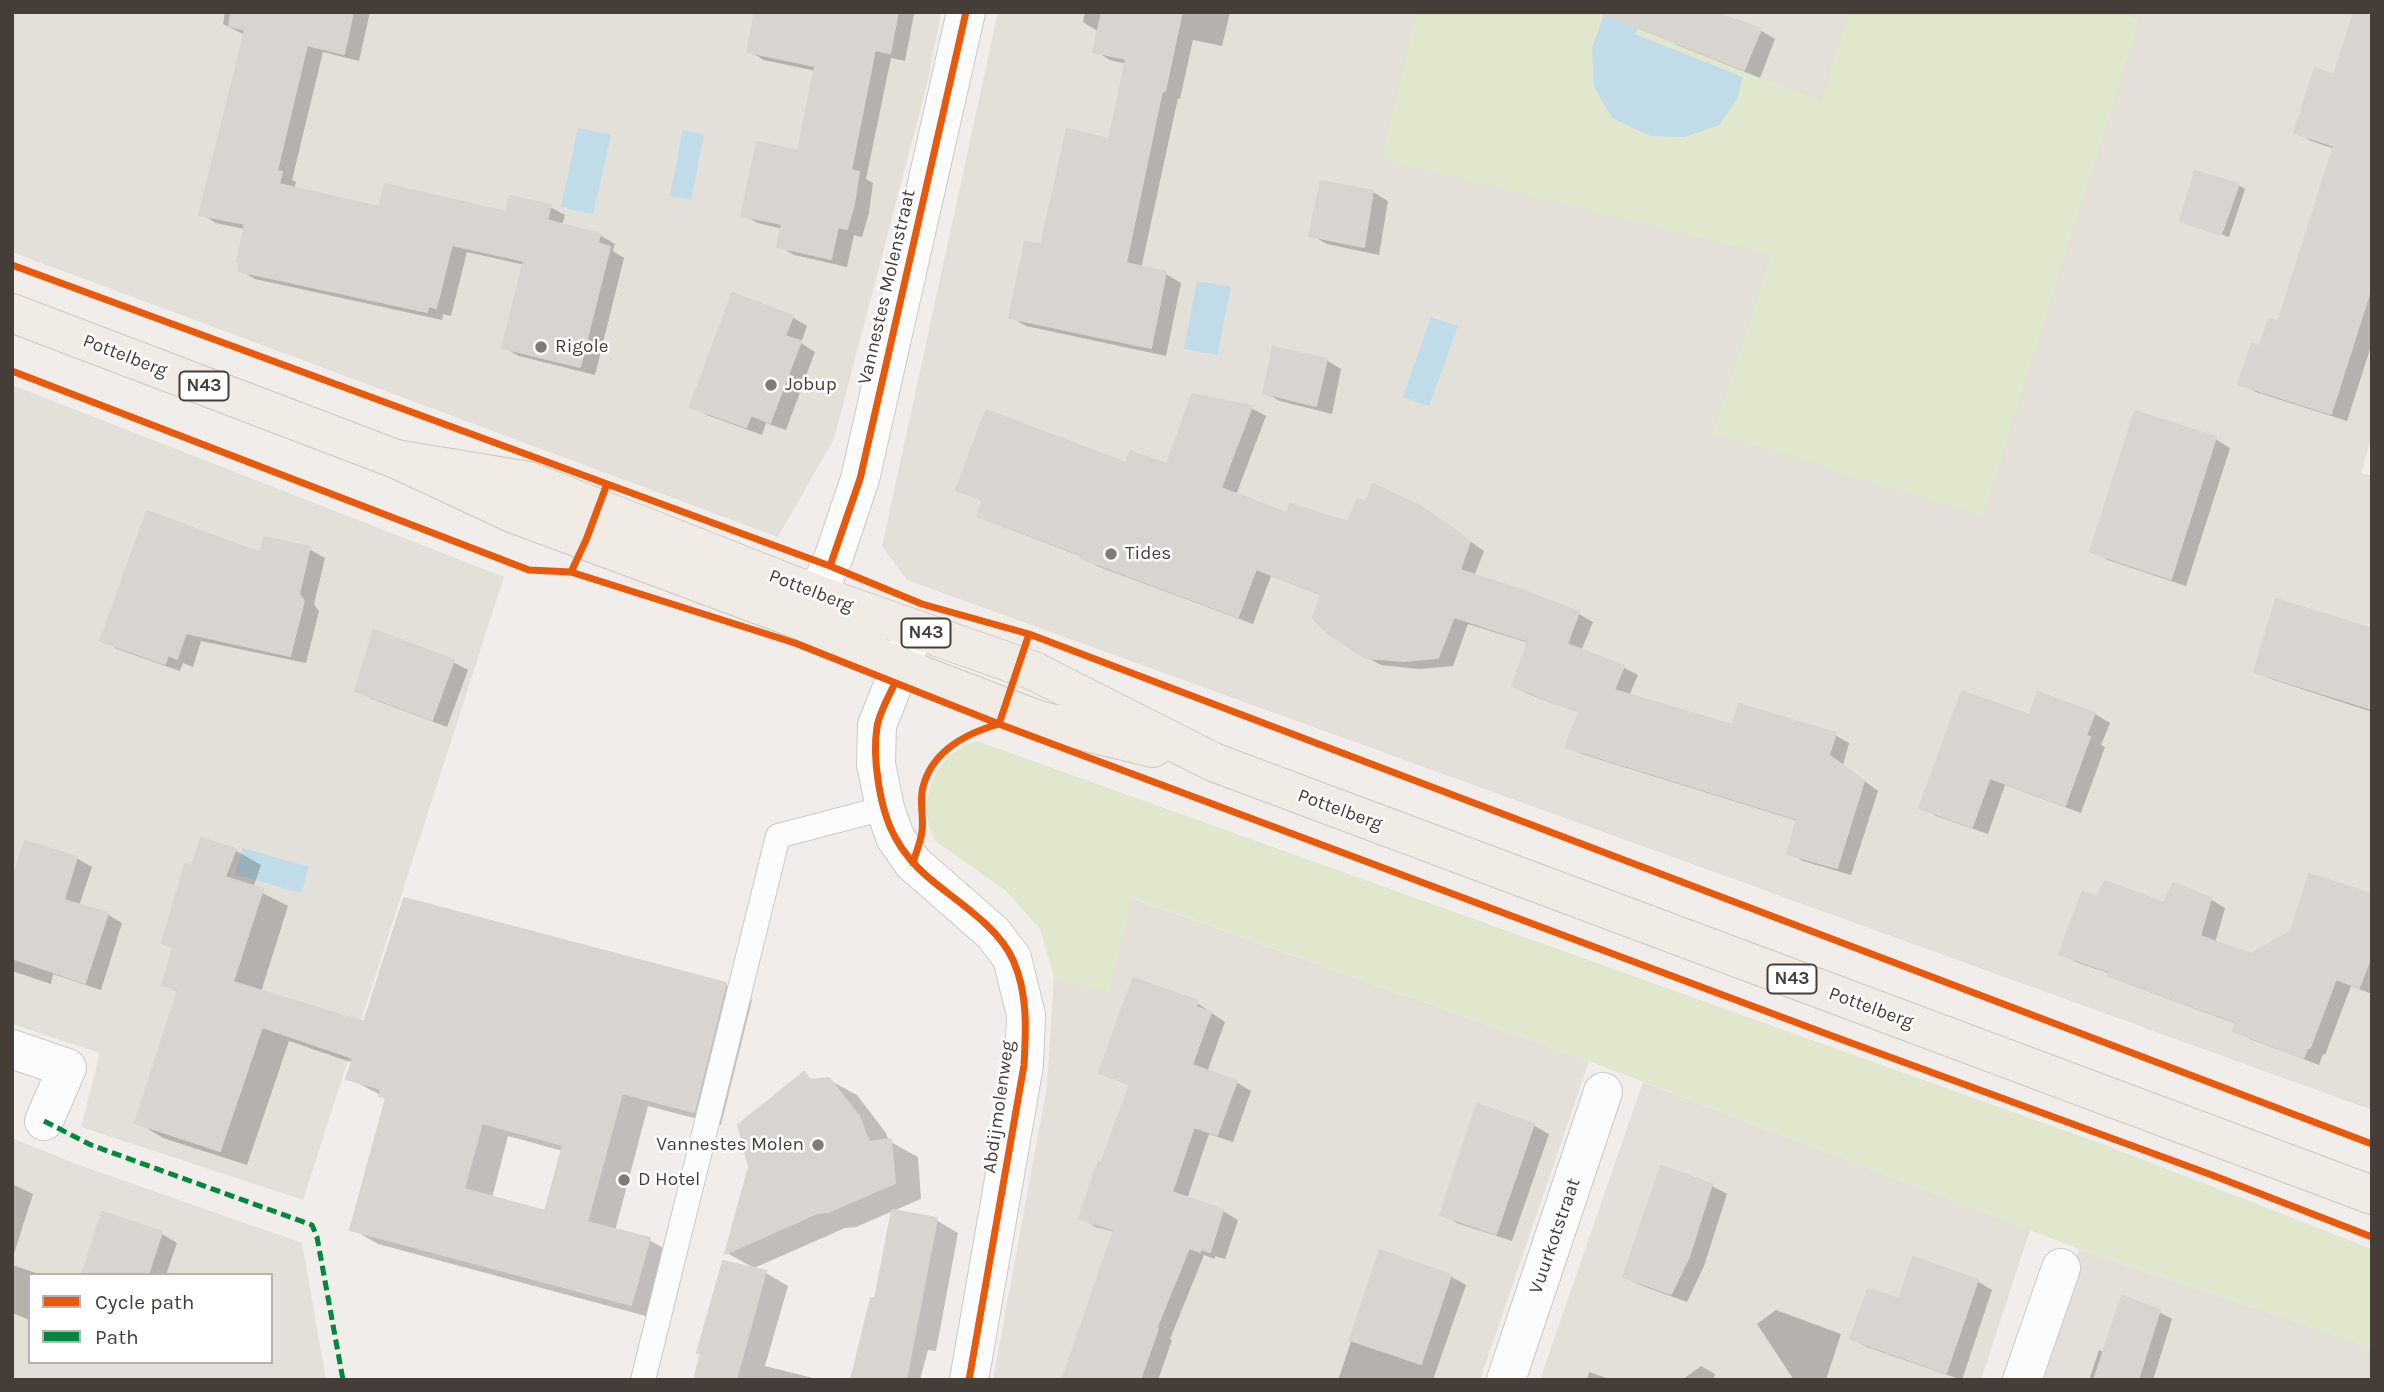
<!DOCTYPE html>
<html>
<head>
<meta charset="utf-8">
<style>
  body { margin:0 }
  #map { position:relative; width:2384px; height:1392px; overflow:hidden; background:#f0edea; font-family:Karla,sans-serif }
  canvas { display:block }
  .frame { position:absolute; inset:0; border:14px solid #453e38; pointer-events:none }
  .legend { position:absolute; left:28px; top:1273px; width:245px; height:91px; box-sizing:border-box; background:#fff; border:2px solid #b5b2af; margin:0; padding:9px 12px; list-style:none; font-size:21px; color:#453e38 }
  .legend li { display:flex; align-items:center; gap:14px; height:35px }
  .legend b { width:35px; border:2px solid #b5b2af }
</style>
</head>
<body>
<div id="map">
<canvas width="2384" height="1392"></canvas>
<div class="frame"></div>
<ul class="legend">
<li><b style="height:9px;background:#e8590c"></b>Cycle path</li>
<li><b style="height:9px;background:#00873e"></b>Path</li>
</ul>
</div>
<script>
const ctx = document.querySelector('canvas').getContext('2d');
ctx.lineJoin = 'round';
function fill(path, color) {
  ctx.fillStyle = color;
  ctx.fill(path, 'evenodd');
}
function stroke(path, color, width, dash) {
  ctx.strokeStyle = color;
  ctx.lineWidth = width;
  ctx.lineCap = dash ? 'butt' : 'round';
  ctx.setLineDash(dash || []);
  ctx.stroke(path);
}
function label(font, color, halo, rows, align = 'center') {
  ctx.font = font + ' Karla,sans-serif';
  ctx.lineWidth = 5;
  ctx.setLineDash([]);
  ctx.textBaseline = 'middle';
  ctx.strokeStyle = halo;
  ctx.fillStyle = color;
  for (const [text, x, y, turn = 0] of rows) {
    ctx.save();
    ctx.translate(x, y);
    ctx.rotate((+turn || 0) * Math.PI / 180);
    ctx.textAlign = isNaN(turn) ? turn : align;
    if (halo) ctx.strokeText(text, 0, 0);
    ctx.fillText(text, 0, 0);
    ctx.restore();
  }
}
const residential = new Path2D(`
  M12 12H941L928 80 834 439 778 537 12 252Z
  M998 12H2372V436L2361 473 2372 476V1110L907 580 882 546Z
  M12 385 504 577 303 1200 81 1127 100 1053 12 1024Z
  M1132 898 1589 1061 1480 1380H993L1047 1086 1054 977 1108 993Z
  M1643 1082 2030 1230 1981 1380H1540Z
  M12 1138 76 1164 302 1243 326 1380H12ZM30 1275H271V1362H30Z
  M2079 1249 2372 1348V1380H2036Z`);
const green = new Path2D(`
  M1416 12H1641L1658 37 1821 101 1848 12H2117L2140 20 1983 517 1713 432 1771 255 1381 159Z
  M977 741 2105 1145 2372 1249V1348L2079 1249 1589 1061 1133 898 1108 994 1054 977 1040 929 1005 890 935 841 929 826 926 807 929 790 935 774 948 757 963 746Z`);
const water = new Path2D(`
  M1605 12 1642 19 1635 34 1743 77 1737 99 1719 125 1684 137 1650 136 1612 118 1594 87 1592 48Z
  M578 128 611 135 593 214 561 207Z
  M683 130 704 135 691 200 670 196Z
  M1197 281 1231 287 1217 355 1184 349Z
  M1431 317 1458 326 1429 406 1403 397Z
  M243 848 309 867 301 893 235 874Z`);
const shadow = new Path2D(`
  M225 12H370L359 61 323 52 292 180 296 182 294 189 381 209 508 214 550 207 565 215 562 226 600 235 615 244 613 251 624 258 595 375 519 356 504 348 525 265 467 252 451 316 443 314 442 320 255 279 240 270 245 229 216 223 201 214 245 35 223 24Z
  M757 12 914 14 905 61 891 58 866 179 873 183 869 213 862 237 854 235 847 267 794 255 779 246 783 229 758 223 743 215 799 153 816 71 764 60 749 51Z
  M1085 12H1230L1222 46 1193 40 1180 99 1178 98 1141 269 1166 274 1181 283 1166 356 1026 326 1011 317 1042 247 1110 141 1127 64 1110 60 1095 51 1099 32 1083 22Z
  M2372 12V343L2347 421 2256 392 2241 383 2261 348 2279 324 2335 149 2311 141 2296 132 2335 77Z
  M1760 30 1775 39 1760 78 1677 45 1662 36Z
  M1323 183 1373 192 1388 201 1379 255 1327 244 1311 235Z
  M2238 185 2245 189 2229 237 2182 220Z
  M792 317 807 326 801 343 815 352 786 430 766 423 762 435 707 415 692 406Z
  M1326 360 1341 369 1332 414 1280 401 1265 393Z
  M1251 408 1266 416 1236 495 1289 515 1349 524 1367 504 1422 508 1484 551 1474 576 1522 591 1579 614 1593 622 1581 651 1623 667 1638 675 1629 696 1733 727 1835 735 1849 743 1843 765 1878 791 1851 875 1803 861 1789 853 1798 821 1582 754 1567 746 1580 713 1528 694 1514 686 1529 643 1468 624 1453 666 1419 669 1381 665 1366 657 1323 596 1271 576 1253 624 1097 566 1083 557 993 523 979 515 984 502 958 489 1127 465 1168 466Z
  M2215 439 2230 448 2186 586 2108 560 2092 551Z
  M309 549 325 558 314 604 319 611 306 663 201 641 193 667 183 663 180 671 117 649 102 640 262 555Z
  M2372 631V712L2271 679 2256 671Z
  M453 662 468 670 447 727 372 699 357 690Z
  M2039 694 2095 714 2110 723 2101 745 2105 747 2081 813 2005 785 1988 834 1936 816 1921 807 2030 717Z
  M235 850 261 865 253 888 288 906 261 992 365 1024 726 985 752 1000 721 1125 648 1106 615 1231 649 1240 676 1255 657 1319 378 1244 352 1229 388 1099 348 1078 353 1063 289 1041 247 1165 163 1138 137 1122 179 993 164 984 193 868ZM508 1136 563 1151 547 1213 492 1198Z
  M76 858 92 867 79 906 107 914 122 923 101 990 53 974 51 984 12 971V886Z
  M2372 896V994L2351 986 2325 1055 2323 1054 2319 1065 2250 1039 2235 1030 2237 1024 2125 983 2111 974 2076 962 2061 953 2099 899 2165 905 2210 899 2225 908 2215 943 2252 956Z
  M1197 1003 1225 1022 1207 1072 1236 1082 1251 1091 1233 1142 1209 1134 1187 1199 1223 1211 1238 1220 1225 1259 1215 1256V1259L1204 1255 1170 1339 1172 1340 1158 1380H1064L1115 1232 1096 1227 1081 1218 1131 1086 1101 1073Z
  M804 1075 815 1081 829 1080 857 1095 886 1133 889 1141 918 1157 921 1199 856 1227 845 1228 754 1268 727 1253Z
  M1533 1125 1549 1134 1512 1241 1457 1223 1442 1214Z
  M1662 1168 1712 1186 1727 1194 1704 1266 1687 1302 1640 1285 1625 1277Z
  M12 1184 33 1194 12 1260Z
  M103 1214 162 1234 177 1243 166 1275H84Z
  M936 1220 958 1233 936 1351 928 1350 920 1380H853L877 1301Z
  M1381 1253 1450 1276 1466 1285 1433 1380H1338Z
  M724 1263 766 1273 788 1286 765 1366 821 1380H696Z
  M12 1265 42 1275H30V1320L12 1313Z
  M1977 1281 1992 1290 1962 1380 1867 1347 1852 1339Z
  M1776 1310 1841 1334 1826 1380H1794L1757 1324Z
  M2159 1312 2172 1319 2153 1380H2089L2099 1350 2105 1353Z
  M1701 1366 1715 1374 1713 1380H1682Z
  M1589 1372 1612 1380H1587Z`);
const building = new Path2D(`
  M231 12H353L344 54 307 45 277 171 282 172 279 184 379 207 385 184 506 212 510 196 551 205 547 220 600 234 598 243 610 247 580 367 502 348 524 261 452 245 436 308 428 306 427 312 238 271 240 262 237 261 245 224 199 215 245 30 229 26Z
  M755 12H898L890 53 875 50 851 170 859 172 854 204 847 229 838 227 831 259 777 247 782 224 741 216 757 142 798 151 815 66 747 52Z
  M1102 12H1182L1165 91H1162L1126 263 1166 272 1151 348 1009 318 1025 242 1041 245 1067 129 1109 139 1126 59 1093 52Z
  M1603 12H1713L1761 29 1744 70 1603 14Z
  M2354 12H2372V285L2331 414 2238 384 2252 344 2260 346 2269 319 2278 322 2334 146 2294 133 2315 68 2334 75Z
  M2195 171 2239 184 2221 235 2180 221Z
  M1321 181 1373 191 1364 247 1309 236Z
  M732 293 793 316 785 336 801 341 770 423 751 415 746 427 690 407Z
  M1273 347 1327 359 1316 406 1263 393Z
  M1192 394 1252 406 1221 488 1287 513 1290 504 1348 522 1357 499 1366 502 1373 484 1422 507 1470 541 1460 570 1522 590 1579 612 1567 644 1624 666 1614 690 1732 725 1739 704 1836 733 1829 755 1864 781 1837 868 1787 854 1797 819 1565 747 1579 712 1512 686 1528 641 1454 617 1438 658 1403 661 1365 658 1326 632 1313 618 1321 594 1256 569 1238 617 1081 558 1082 555 977 516 983 500 956 490 986 410 1126 463 1130 451 1167 464Z
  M2135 411 2216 437 2171 579 2090 552Z
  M147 511 260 553 264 537 310 547 299 594 304 601 290 656 186 633 177 659 168 655 165 664 100 641Z
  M2276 599 2372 629V709L2254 672Z
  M374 630 454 660 432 720 355 691Z
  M1962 691 2029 715 2038 692 2095 713 2086 736 2090 737 2065 806 1990 778 1972 827 1919 808Z
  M201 838 236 849 225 877 263 889 233 982 364 1022 404 898 726 983 694 1112 622 1093 587 1222 650 1238 631 1305 350 1230 386 1098 379 1096 381 1089 346 1079 353 1058 262 1027 220 1151 135 1123 178 990 162 985 173 948 162 943 185 864 192 866ZM482 1123 563 1145 545 1211 464 1189Z
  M25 841 77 857 64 900 108 913 85 983 12 958V880Z
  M2309 874 2372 894V954L2359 988 2336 979 2310 1048 2308 1047 2303 1058 2233 1031 2236 1022 2108 976 2110 972 2059 954 2082 892 2098 897 2105 881 2164 903 2173 883 2211 898 2200 936 2251 954 2291 931Z
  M1133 978 1198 1001 1196 1007 1211 1012 1192 1065 1237 1081 1217 1135 1194 1127 1172 1192 1223 1210 1210 1252 1201 1249 1200 1252 1189 1248 1156 1329H1158L1140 1380H1062L1114 1230 1079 1219 1098 1162 1101 1163 1130 1084 1099 1073Z
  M804 1072 810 1080 829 1078 859 1116 869 1142 891 1139 895 1183 828 1212 817 1213 725 1254 749 1167 738 1125Z
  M1477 1104 1534 1124 1496 1234 1440 1215Z
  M1661 1166 1712 1184 1689 1257 1671 1294 1623 1277Z
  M892 1210 937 1218 906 1380H851L871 1298 875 1299Z
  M102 1212 162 1232 148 1275H82Z
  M1380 1250 1451 1275 1421 1364 1350 1340Z
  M1913 1257 1978 1280 1946 1373 1850 1339 1868 1289 1899 1299Z
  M723 1261 766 1271 736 1380H694L701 1353H697Z
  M2122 1296 2160 1310 2138 1380H2094Z`);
const lane = new Path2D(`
  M643 1380 778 836 885 808`);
const street = new Path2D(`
  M805 622 834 556 860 479 966 12
  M912 638 877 725 876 764 885 808 895 837 913 863 993 933 1012 958 1026 1015 1024 1065 969 1380
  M12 1049 67 1068 44 1121
  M1506 1380 1603 1092
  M2022 1380 2061 1268`);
const primary = new Path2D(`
  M12 313 396 459 514 514 805 622 900 667 1038 720 1153 748
  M396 459 529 481 818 595 1034 671 1213 762 2372 1195`);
const quiet = new Path2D(`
  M44 1121 91 1145 312 1225 317 1237 343 1380`);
const cycleway = new Path2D(`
  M12 265 830 566 922 604 1029 634 2372 1144
  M12 371 529 570 571 572 795 643 999 724 1835 1037 2212 1175 2372 1237
  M830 566 860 479 966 12
  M571 572 586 540 607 484
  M895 683C889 696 879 713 877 727 872 758 880 810 895 837 903 852 916 867 929 878 956 901 998 926 1013 960 1028 993 1026 1030 1024 1065L969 1380
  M999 724 1029 634
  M913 863C916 852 921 841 922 831 924 816 919 802 923 787 932 751 967 733 999 724`);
const markers = [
  [541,347,7,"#817b76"],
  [771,385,7,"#817b76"],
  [1111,554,7,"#817b76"],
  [818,1145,7,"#817b76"],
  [624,1180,7,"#817b76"]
];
const shields = [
  [204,386,49],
  [926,633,49],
  [1792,979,49]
];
const shieldNames = [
  ["N43",204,386],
  ["N43",926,633],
  ["N43",1792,979]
];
const streetNames = [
  ["Vannestes Molenstraat",887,287,-77],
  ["Pottelberg",125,356,21],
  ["Pottelberg",811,591,21],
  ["Pottelberg",1340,810,20],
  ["Pottelberg",1871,1008,20],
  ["Abdijmolenweg",999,1107,-82],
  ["Vuurkotstraat",1555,1236,-71]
];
const poiNames = [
  ["Rigole",555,347],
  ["Jobup",785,385],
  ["Tides",1125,554],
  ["Vannestes Molen",804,1145,"right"],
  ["D Hotel",638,1180]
];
fill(residential, '#e3dfd9');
fill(green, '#e0e7cd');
fill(water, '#c0dce9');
fill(shadow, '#0003');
fill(building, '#d8d5d1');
stroke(building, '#d8d4d0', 2);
stroke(lane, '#cccac7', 26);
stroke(street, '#cccac7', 40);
stroke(primary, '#d0c7ba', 40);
stroke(lane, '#fdfcfc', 24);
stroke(street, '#fdfcfc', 38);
stroke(primary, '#f0ebe5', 38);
stroke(quiet, '#00873e', 5, [10, 5]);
stroke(cycleway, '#e8590c', 7);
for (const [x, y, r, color] of markers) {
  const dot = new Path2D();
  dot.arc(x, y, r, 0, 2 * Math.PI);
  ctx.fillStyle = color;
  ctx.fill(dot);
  stroke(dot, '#fff', 2.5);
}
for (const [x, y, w] of shields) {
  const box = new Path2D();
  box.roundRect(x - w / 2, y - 14.5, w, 29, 5);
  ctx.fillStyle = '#fff';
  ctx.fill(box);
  stroke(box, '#453e38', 2);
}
label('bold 18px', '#453e38', null, shieldNames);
label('19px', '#453e38', '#fff', streetNames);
label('19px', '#453e38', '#fff', poiNames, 'left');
</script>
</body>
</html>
